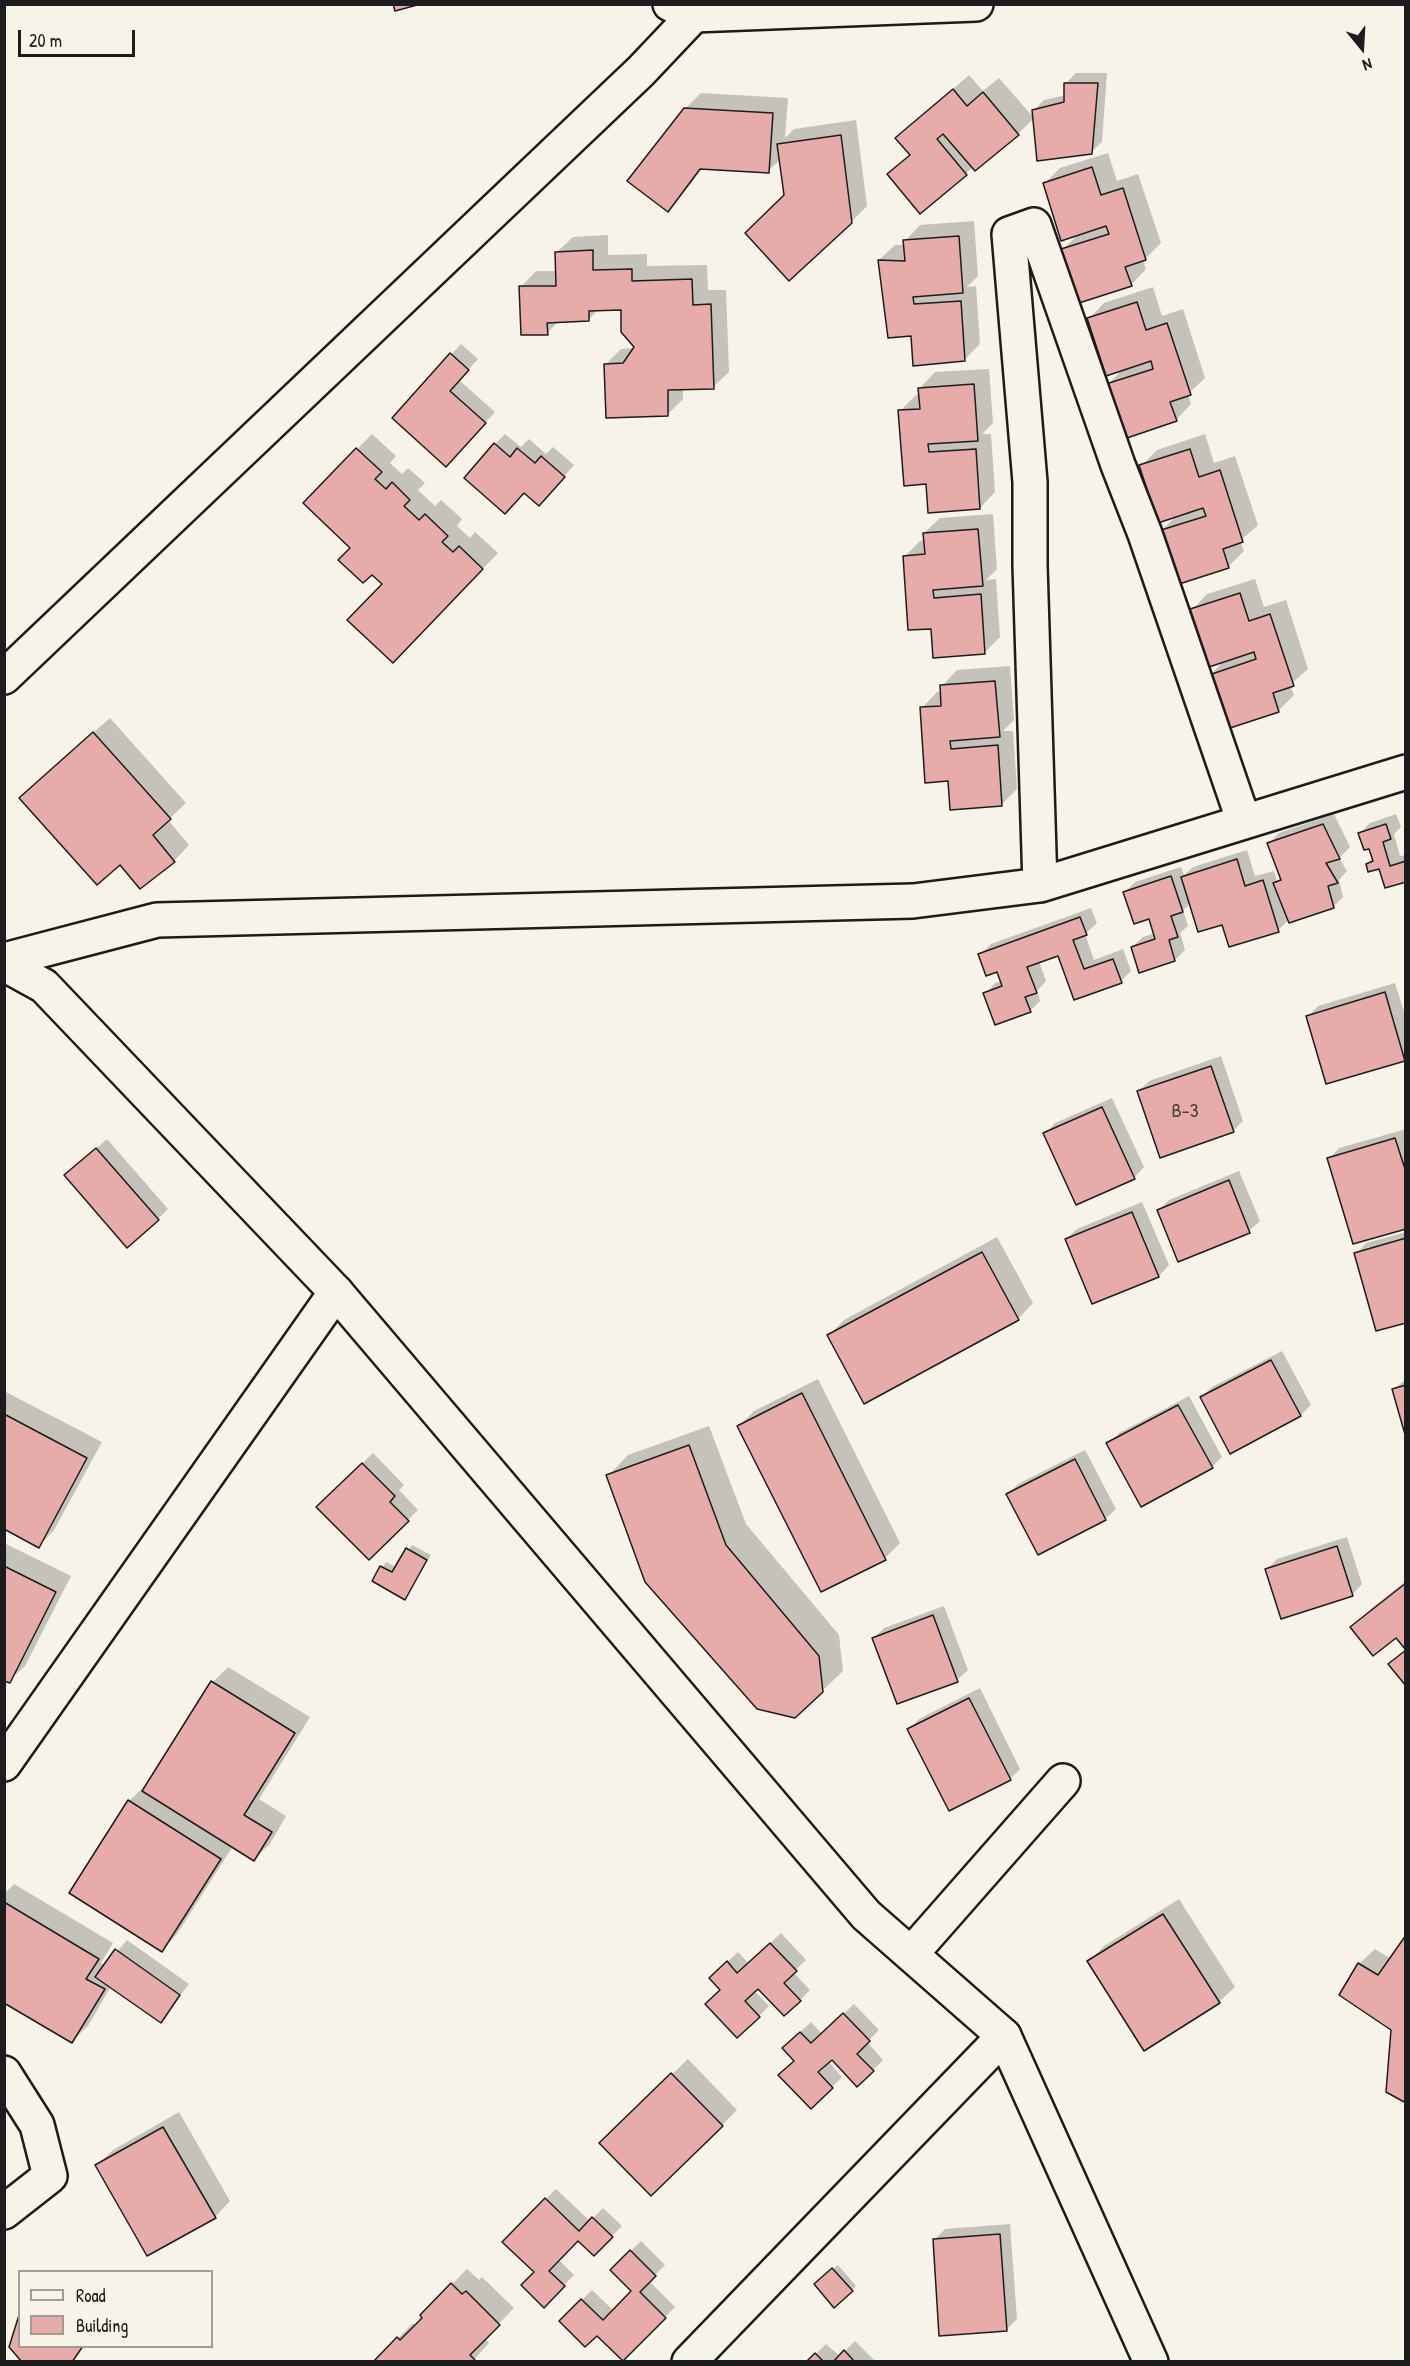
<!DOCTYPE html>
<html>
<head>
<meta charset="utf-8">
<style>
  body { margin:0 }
  #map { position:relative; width:1410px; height:2366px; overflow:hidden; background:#f7f3e8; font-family:"Patrick Hand",sans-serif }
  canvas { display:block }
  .frame { position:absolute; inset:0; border:6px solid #1c1c1c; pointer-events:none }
  .legend { position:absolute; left:18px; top:2270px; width:195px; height:78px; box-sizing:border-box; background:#f7f3e8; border:2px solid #9f9d96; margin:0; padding:8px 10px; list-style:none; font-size:18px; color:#1c1c1c }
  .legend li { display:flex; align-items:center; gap:12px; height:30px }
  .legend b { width:30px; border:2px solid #9f9d96 }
  .north { position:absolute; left:1332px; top:18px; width:60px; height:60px; -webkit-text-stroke:4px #f7f3e8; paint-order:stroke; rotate:162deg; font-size:16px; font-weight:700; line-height:24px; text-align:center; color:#1c1c1c }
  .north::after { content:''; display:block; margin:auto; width:21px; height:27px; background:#1c1c1c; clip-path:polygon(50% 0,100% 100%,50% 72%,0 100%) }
  .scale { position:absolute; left:18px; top:30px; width:117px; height:27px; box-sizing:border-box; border:3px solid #1c1c1c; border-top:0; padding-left:8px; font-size:18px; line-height:21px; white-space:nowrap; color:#1c1c1c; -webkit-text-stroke:4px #f7f3e8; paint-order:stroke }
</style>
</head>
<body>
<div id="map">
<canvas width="1410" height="2366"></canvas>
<div class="frame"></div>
<ul class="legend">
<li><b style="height:8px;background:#f7f3e8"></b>Road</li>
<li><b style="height:16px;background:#e7acaa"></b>Building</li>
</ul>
<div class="north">N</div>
<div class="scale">20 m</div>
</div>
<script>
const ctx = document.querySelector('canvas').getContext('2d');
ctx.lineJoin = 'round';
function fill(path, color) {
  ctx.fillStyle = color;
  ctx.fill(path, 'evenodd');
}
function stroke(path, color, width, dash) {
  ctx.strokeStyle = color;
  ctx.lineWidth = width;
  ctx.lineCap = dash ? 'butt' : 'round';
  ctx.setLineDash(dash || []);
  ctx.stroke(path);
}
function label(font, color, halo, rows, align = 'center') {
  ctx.font = font + ' "Patrick Hand",sans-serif';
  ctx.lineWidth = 6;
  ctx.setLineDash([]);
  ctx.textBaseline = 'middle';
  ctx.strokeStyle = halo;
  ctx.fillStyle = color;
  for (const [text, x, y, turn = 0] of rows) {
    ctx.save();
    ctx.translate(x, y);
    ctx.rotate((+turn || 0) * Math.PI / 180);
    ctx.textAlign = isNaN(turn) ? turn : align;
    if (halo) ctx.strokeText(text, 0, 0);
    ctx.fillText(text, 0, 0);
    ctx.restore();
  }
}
const shadow = new Path2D(`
  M1076 73H1107L1102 142 1091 152 1033 111 1044 100 1066 95V83Z
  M969 75 983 91 999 78 1034 118 1018 134 975 169 973 167 921 212 889 174 911 154 897 138Z
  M701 93 788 98 785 138 794 129 856 120 867 206 851 222 786 195 781 159 768 171 703 168 683 194 667 210 685 109Z
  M1108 153 1117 181 1138 174 1161 243 1143 261 1146 269 1131 285 1063 249 1079 234 1044 184 1060 168Z
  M974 221 978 276 967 287 976 286 980 344 964 360 912 334 879 260 895 245H905V241L920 225Z
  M608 235V255L647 254V266L707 265 708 290H726L729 372 713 387 683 388V399L668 414 606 364 621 349 636 348 622 309H599L588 320 559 321 547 333 521 287 536 271H557V252L573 237Z
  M1153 287 1162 316 1183 309 1205 378 1188 394 1191 404 1176 420 1108 384 1123 369 1089 319 1104 303Z
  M461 344 478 359 459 380 495 412 456 455 394 418Z
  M989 369 993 423 982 434H991L995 492 980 508 928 482 900 411 916 395H920V388L935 372Z
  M372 434 396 456 390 463 402 474 408 468 425 483 418 490 435 506 441 500 462 519 457 526 470 538 475 532 498 553 408 646 384 584 352 548 357 449Z
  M505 434 521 447 529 439 546 454 553 447 574 465 549 494 495 444Z
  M1205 434 1214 463 1235 456 1258 525 1240 541 1244 551 1228 567 1160 532 1177 515 1141 466 1157 450Z
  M993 514 997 569 986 580 996 579 1000 637 984 653 932 628 905 556 920 541 925 540 924 533 940 518Z
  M1255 579 1264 607 1286 600 1308 669 1290 685 1294 695 1278 711 1210 675 1226 659 1192 610 1207 594Z
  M1010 666 1014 720 1003 731H1013L1017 789 1001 805 949 779 922 708 937 692H942V686L957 670Z
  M110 718 186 803 168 820 189 845 174 861 120 863 36 783Z
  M1334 814 1350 847 1339 858 1347 871 1339 880 1343 897 1333 907 1289 920 1278 930 1230 945 1223 923 1191 903 1183 910 1188 926 1180 933 1185 950 1175 960 1132 947 1143 937 1155 933 1150 917 1125 892 1135 882 1181 867 1184 875 1193 867 1247 850 1255 876 1274 871 1277 881 1282 876 1269 843 1279 833Z
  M1396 814 1401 827 1394 834 1400 856 1406 855V880L1380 867 1367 864 1373 858 1370 847 1360 833 1370 823Z
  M1091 908 1097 923 1085 934 1094 960 1123 949 1131 971 1121 981 1075 998 1059 954 1039 961 1046 981 1037 991 1040 1001 1030 1011 985 994 995 983 1002 981 998 970 980 955 991 944Z
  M1395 983 1406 1018 1404 1059 1307 1017 1318 1006Z
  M1221 1056 1243 1121 1233 1131 1139 1091 1149 1081Z
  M1112 1098 1144 1167 1134 1178 1045 1134 1055 1123Z
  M1406 1129V1227L1329 1159 1339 1148Z
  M107 1139 168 1209 158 1219 77 1165Z
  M1239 1171 1260 1221 1249 1231 1159 1210 1169 1200Z
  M1142 1202 1169 1265 1159 1276 1093 1302 1066 1239 1077 1229Z
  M1406 1232V1321L1356 1254 1366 1243Z
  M997 1237 1033 1303 1018 1319 829 1335 844 1320Z
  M1282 1351 1311 1405 1301 1415 1201 1397 1212 1387Z
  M818 1379 900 1543 885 1558 739 1426 754 1411Z
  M1406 1379V1432L1394 1389Z
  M4 1391 102 1442 54 1530 39 1546 4 1527Z
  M1189 1396 1222 1457 1212 1467 1108 1444 1119 1433Z
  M709 1426 746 1524 839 1635 843 1671 822 1691 608 1476 628 1455Z
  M1085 1450 1116 1509 1105 1519 1008 1494 1018 1484Z
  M373 1453 404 1485 399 1490 418 1510 369 1558 318 1507Z
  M1347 1537 1362 1584 1352 1595 1267 1569 1277 1559Z
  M4 1543 71 1576 25 1666 9 1681 4 1679Z
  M412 1545 431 1555 405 1598 374 1581 386 1562 396 1567Z
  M1406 1581V1647L1396 1635 1352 1627 1373 1607Z
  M944 1606 968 1670 957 1680 874 1638 884 1628Z
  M228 1667 310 1717 259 1799 286 1816 270 1844 254 1859 233 1846 177 1934 162 1950 129 1801 145 1786 146 1787 213 1682Z
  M980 1688 1020 1769 1010 1779 909 1729 919 1719Z
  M14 1884 113 1943 101 1963 105 1966 127 1940 189 1984 160 2021 111 1986 88 2026 72 2041 4 2001V1894Z
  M1179 1899 1235 1987 1219 2002 1089 1962 1104 1946Z
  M781 1933 806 1960 793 1972 810 1990 800 2000 758 1987 754 1990 769 2006 759 2016 722 1989 721 1968 738 1952 749 1964Z
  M1375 1949 1391 1959 1393 2030 1359 1964Z
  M854 2004 879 2030 867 2042 883 2060 873 2070 832 2058 828 2061 842 2077 832 2087 796 2060 794 2038 811 2022 822 2034Z
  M688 2059 737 2110 722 2125 616 2128Z
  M179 2112 230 2201 215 2217 97 2165 113 2150Z
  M556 2189 590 2221 603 2208 622 2226 594 2254 578 2239 558 2259 574 2275 544 2306 536 2272 504 2242Z
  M1010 2224 1017 2319 1006 2330 935 2239 945 2229Z
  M641 2241 665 2265 649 2281 675 2307 623 2359 597 2334 561 2321 592 2290 614 2311 634 2291 612 2270Z
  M838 2265 856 2286 852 2290 820 2280Z
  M467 2269 479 2280 482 2277 514 2308 485 2338 489 2343 472 2362H375L413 2323 416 2326 424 2318 422 2315Z
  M855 2341 876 2362H808L826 2344 840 2356Z
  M84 2346 73 2362H24L11 2347Z`);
const building = new Path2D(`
  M393 4H421L395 11Z
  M1064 83H1098L1092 154 1037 161 1032 110 1064 102Z
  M953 89 967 106 983 92 1019 135 975 171 943 134 937 139 967 175 920 214 887 174 910 155 895 138Z
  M684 108 773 113 769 173 700 169 668 212 627 181Z
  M841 135 852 223 789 281 745 233 784 195 777 144Z
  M1092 167 1101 195 1123 188 1146 260 1125 267 1132 286 1079 303 1061 249 1109 234 1106 226 1061 241 1043 183Z
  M959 236 963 293 913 297 914 304 961 301 965 361 913 366 911 336 888 338 878 260 905 261 903 240Z
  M593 250V270L632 269V281L692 279 693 305 711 304 714 389 668 390V416L606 418 604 364 623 363 634 347 621 332V310L589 311V321L547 323 548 335H521L519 286H556L555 252Z
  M1137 302 1146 330 1167 323 1191 395 1170 402 1177 421 1124 439 1106 384 1153 369 1151 361 1106 376 1087 318Z
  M450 353 469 370 450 391 486 423 446 467 392 418Z
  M974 384 978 441 928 444 929 452 976 449 980 509 928 513 926 484 904 486 898 410 920 409 918 388Z
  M494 443 510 457 517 448 535 463 541 456 565 477 539 506 524 493 505 514 464 478Z
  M356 448 382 472 375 479 386 489 392 482 410 500 404 506 419 520 425 514 448 536 442 542 453 552 459 546 483 569 393 663 347 620 382 584 372 575 363 583 338 560 350 548 303 503Z
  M1190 449 1199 477 1220 470 1243 542 1223 549 1229 568 1176 585 1158 531 1206 516 1203 508 1158 523 1139 465Z
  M978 529 983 586 933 590 934 598 981 594 985 654 933 658 931 629 908 630 903 556 925 554 923 533Z
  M1240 593 1249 621 1270 614 1294 686 1273 693 1279 712 1227 729 1209 675 1256 659 1254 652 1209 667 1190 609Z
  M995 681 1000 737 950 741 951 749 998 745 1002 806 950 810 948 781 925 783 920 707 941 706 940 685Z
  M93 732 171 819 153 835 175 862 140 889 120 865 97 885 19 798Z
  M1323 824 1340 859 1326 863 1338 883 1328 886 1334 908 1289 923 1273 883 1281 880 1267 843Z
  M1386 824 1391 839 1383 842 1390 866 1406 861V882L1385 888 1379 869 1368 872 1366 864 1373 861 1369 849 1364 850 1358 833Z
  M1237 859 1245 886 1263 880 1279 932 1229 947 1222 925 1198 932 1181 877Z
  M1171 876 1183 912 1171 916 1178 937 1169 940 1175 961 1139 973 1131 947 1155 939 1149 919 1134 924 1123 892Z
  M1080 917 1087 935 1073 940 1084 969 1113 959 1122 983 1074 1000 1058 956 1027 967 1037 993 1025 997 1031 1012 995 1025 983 993 1002 986 997 972 986 976 978 954Z
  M1385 992 1405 1061 1326 1084 1306 1016Z
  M1211 1066 1234 1132 1160 1158 1137 1091Z
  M1102 1107 1135 1179 1076 1205 1043 1133Z
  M1395 1138 1406 1172V1229L1353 1244 1327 1158Z
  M96 1148 159 1220 127 1248 64 1175Z
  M1229 1180 1250 1233 1178 1262 1157 1210Z
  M1132 1212 1159 1277 1092 1304 1065 1239Z
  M1406 1238V1323L1376 1331 1354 1253Z
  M982 1252 1019 1320 864 1404 827 1335Z
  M1271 1360 1301 1416 1230 1454 1200 1397Z
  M1406 1385V1438L1392 1389Z
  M802 1393 886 1560 821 1592 737 1426Z
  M1178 1405 1213 1468 1141 1507 1106 1443Z
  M4 1414 87 1458 39 1548 4 1529Z
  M689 1445 726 1545 819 1656 823 1692 795 1718 757 1709 645 1582 606 1475Z
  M1075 1459 1106 1520 1038 1555 1006 1494Z
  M362 1463 395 1496 390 1502 409 1521 369 1560 316 1507Z
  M1337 1546 1353 1596 1281 1619 1265 1569Z
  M406 1548 427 1560 405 1600 372 1581 380 1566 392 1572Z
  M4 1566 56 1592 10 1683 4 1681Z
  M1406 1583V1650L1396 1638 1373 1656 1350 1627Z
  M933 1615 958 1682 897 1704 872 1638Z
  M1406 1650V1686L1388 1664Z
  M211 1681 295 1733 244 1815 272 1832 254 1861 142 1791Z
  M969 1698 1011 1780 949 1811 907 1729Z
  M128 1800 221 1859 162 1952 69 1893Z
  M4 1902 99 1959 86 1979 105 1989 72 2043 4 2003Z
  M1163 1914 1220 2003 1144 2051 1087 1961Z
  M1406 1935V2103L1386 2092 1391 2030 1339 1995 1358 1963 1378 1975Z
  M770 1943 797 1971 784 1983 801 2001 784 2016 758 1989 745 2001 760 2017 737 2038 705 2004 720 1990 709 1978 727 1961 737 1973Z
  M115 1949 180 1995 161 2023 95 1977Z
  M843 2013 870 2041 857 2054 874 2071 857 2087 832 2060 818 2072 833 2088 811 2109 778 2075 794 2061 782 2048 800 2032 811 2043Z
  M671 2073 723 2126 651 2196 599 2143Z
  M163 2127 216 2218 147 2256 95 2165Z
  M545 2198 579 2231 592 2217 613 2237 594 2256 578 2241 549 2271 565 2286 544 2308 521 2285 534 2272 502 2242Z
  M1000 2234 1007 2331 939 2336 933 2239Z
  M630 2250 656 2276 640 2292 666 2318 623 2361 597 2336 585 2347 559 2321 581 2299 603 2320 631 2291 610 2270Z
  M832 2268 853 2291 834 2308 814 2284Z
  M451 2283 462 2294 466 2291 500 2325 470 2355 475 2360 473 2362H373L397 2337 400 2340 422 2318 420 2315Z
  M20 2312V2346H83L72 2362H22L9 2347Z
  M844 2350 855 2362H833Z
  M815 2353 824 2362H806Z`);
const street = new Path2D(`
  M694 15 976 4
  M4 677 641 71 694 15 670 4
  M1040 885 1030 565V482L1009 234 1034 225 1118 465 1145 534 1244 822
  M4 960 157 920 913 901 1040 885 1406 772
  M4 1764 336 1292
  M911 1954 1063 1781
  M4 2073 37 2125 50 2176 4 2212
  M689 2362 1004 2036`);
const secondary = new Path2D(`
  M4 964 44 986 336 1292 866 1915 1004 2036 1151 2362`);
const numberNames = [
  ["B-3",1185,1112]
];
fill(shadow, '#0003');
fill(building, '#e7acaa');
stroke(building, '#1c1c1c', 1.5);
stroke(street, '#1c1c1c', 38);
stroke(secondary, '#1c1c1c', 38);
stroke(street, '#f7f3e8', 33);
stroke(secondary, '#f7f3e8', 33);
label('20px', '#4f4040', null, numberNames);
</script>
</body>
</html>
